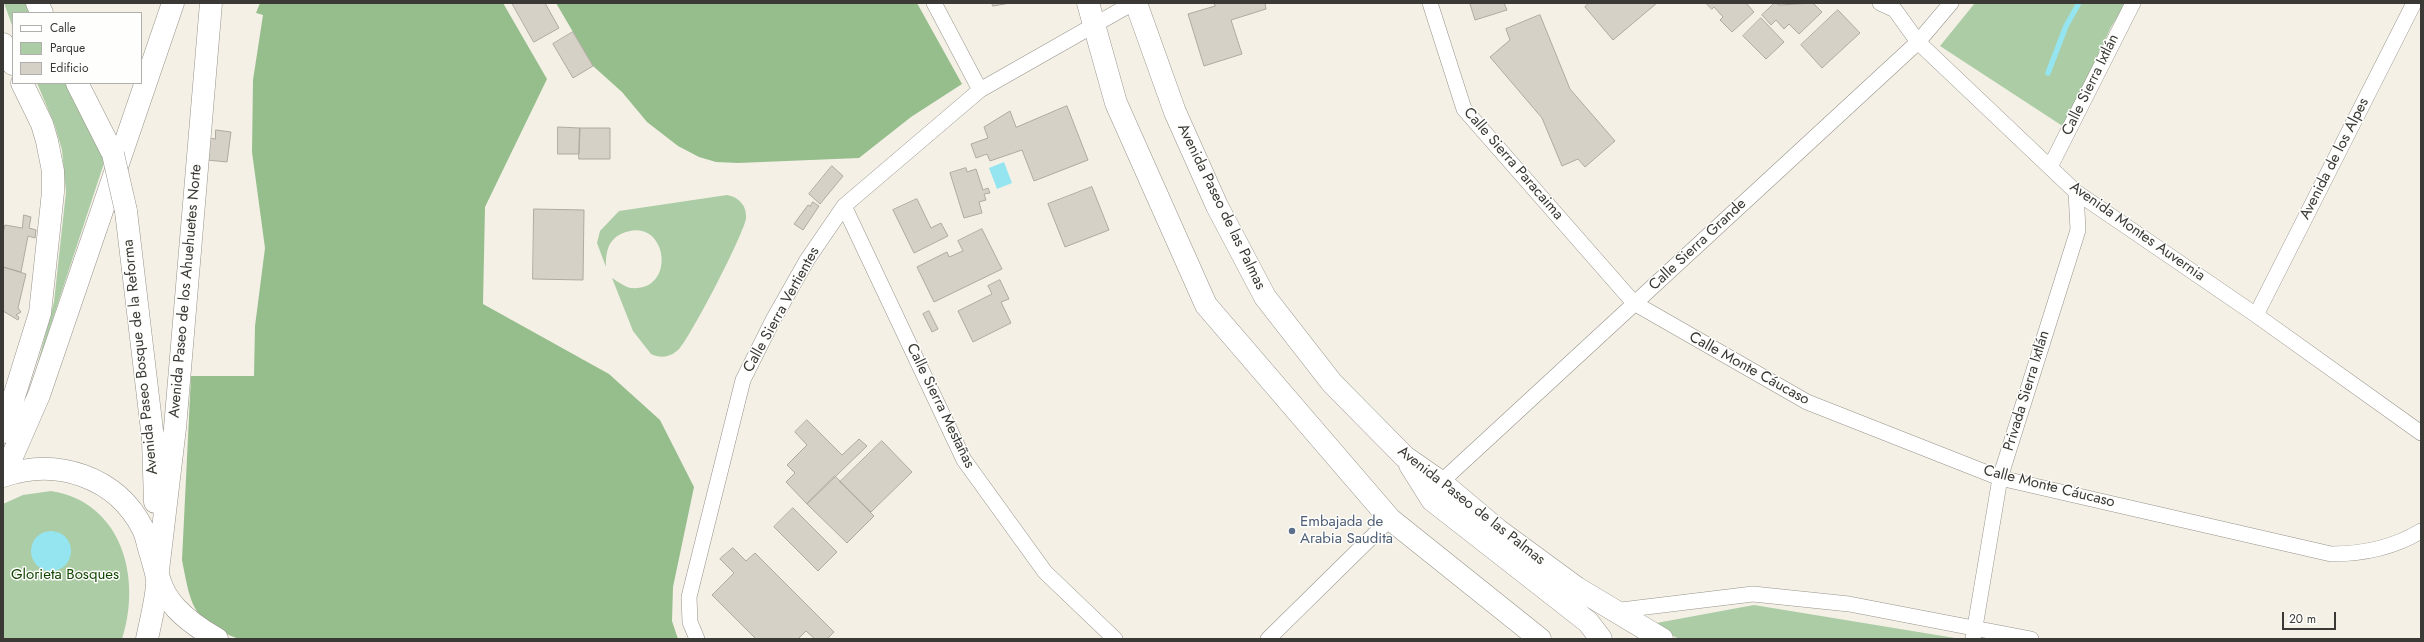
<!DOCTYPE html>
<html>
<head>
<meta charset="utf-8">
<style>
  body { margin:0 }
  #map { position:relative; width:2424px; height:642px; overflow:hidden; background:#f4f0e6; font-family:Jost,sans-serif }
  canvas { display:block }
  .frame { position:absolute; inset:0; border:4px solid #3a3935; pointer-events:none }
  .legend { position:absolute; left:12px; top:12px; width:130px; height:72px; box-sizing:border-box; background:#fefefc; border:1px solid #b0afac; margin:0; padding:5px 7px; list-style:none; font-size:12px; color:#3a3935 }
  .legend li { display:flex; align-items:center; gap:8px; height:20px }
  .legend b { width:20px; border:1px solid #b0afac }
  .scale { position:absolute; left:2282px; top:612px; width:54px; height:18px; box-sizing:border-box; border:2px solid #3a3935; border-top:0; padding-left:5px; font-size:12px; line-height:14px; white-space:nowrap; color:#3a3935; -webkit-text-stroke:3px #fefefc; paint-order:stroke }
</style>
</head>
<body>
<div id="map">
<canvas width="2424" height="642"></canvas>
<div class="frame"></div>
<ul class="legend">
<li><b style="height:5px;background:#fff"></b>Calle</li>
<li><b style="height:11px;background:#abcca4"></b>Parque</li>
<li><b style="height:11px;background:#d5d1c7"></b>Edificio</li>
</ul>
<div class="scale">20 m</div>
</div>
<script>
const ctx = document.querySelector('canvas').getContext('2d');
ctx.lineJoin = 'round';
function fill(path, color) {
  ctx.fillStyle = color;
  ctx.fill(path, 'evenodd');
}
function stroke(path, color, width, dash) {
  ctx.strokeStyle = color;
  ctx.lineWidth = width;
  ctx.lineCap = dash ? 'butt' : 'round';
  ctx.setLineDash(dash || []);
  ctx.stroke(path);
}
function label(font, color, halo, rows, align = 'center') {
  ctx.font = font + ' Jost,sans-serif';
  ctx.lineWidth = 3;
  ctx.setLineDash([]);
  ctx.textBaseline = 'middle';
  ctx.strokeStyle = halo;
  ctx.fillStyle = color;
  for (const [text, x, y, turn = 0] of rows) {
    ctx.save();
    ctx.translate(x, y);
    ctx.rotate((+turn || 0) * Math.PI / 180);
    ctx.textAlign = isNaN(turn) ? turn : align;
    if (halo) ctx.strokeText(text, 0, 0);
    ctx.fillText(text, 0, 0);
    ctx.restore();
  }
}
const green = new Path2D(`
  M4 3H32L35 13H13V28Z
  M1975 3H2126L2111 27 2064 127 1940 46Z
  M37 83H70L99 146 104 163 36 370 54 302 66 192 62 150 55 126Z
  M727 195C738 197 747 205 746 218 745 232 690 338 679 349 671 357 661 359 651 354L633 331 612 278C617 281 625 287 631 288 679 292 667 212 621 234 607 241 606 253 606 267L597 243 600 231 619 211Z
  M51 491C122 502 142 578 122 639H3V504L23 495Z
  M1754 605 1961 639H1679L1651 624Z`);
const forest = new Path2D(`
  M260 3H503L547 79 485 207 483 304 609 374 660 420 694 487 673 587 672 621 678 639H239C192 621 191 606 182 560L191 376H254L255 326 265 248 252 152 253 80 263 15 256 13Z
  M556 3H917L962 84 911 117 859 158 738 163 716 162 699 157 678 146 647 122 622 92 593 66Z`);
const water = new Path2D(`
  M1004 162 1012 183 997 189 989 168Z
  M31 551a20 20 0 1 1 40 0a20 20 0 1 1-40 0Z`);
const stream = new Path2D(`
  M2048 73 2066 26 2079 3`);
const building = new Path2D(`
  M512 3H545L559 28 534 42Z
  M992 3H1010L993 6Z
  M1214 3H1265L1266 9 1231 20 1242 54 1204 66 1188 14 1215 6Z
  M1472 3H1504L1507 10 1475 20 1470 4Z
  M1589 3H1657L1613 40 1585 7Z
  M1706 3H1746L1754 12 1732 32 1720 20 1723 17 1714 7 1712 9Z
  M1775 3 1780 5 1813 3 1822 12 1799 34 1789 24 1784 29 1776 20 1771 25 1762 15Z
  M1838 10 1860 33 1822 68 1801 45Z
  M1540 15 1570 89 1615 141 1585 167 1578 159 1562 166 1542 118 1490 57 1510 40 1506 29Z
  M1761 18 1784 42 1766 59 1743 36Z
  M573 32 593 66 573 78 553 44Z
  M1067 106 1088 160 1034 181 1022 150 990 161 987 154 976 158 971 144 988 138 984 127 1010 111 1016 127Z
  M558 127 580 128 579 154H558Z
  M580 128H610V159H579Z
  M216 130 231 132 227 162 207 160 209 138 215 139Z
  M832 166 843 176 820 204 809 194Z
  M966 168 967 172 976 169 983 190 988 188 990 193 984 194 986 200 979 202 982 213 964 218 950 173Z
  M1092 187 1109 230 1065 247 1048 204Z
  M917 199 931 228 941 223 948 236 914 253 893 210Z
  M813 202 819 206 803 230 794 224 808 205 810 206Z
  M534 209 584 210 583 280 533 279Z
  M24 215 31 217 29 228 36 230 35 238 28 236 21 272 3 267V233L5 225 22 228Z
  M982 229 1002 269 934 302 917 267 947 252 949 257 963 251 958 241Z
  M3 267 26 274 18 308 21 312 16 315 19 317 18 320 3 311Z
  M1000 280 1009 299 1001 302 1011 323 973 342 958 311 992 294 988 286Z
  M929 311 938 329 932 332 923 314Z
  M807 420 842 455 859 439 867 446 807 504 786 482 795 473 787 465 807 445 795 432Z
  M882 441 912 472 871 512 840 482Z
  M835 476 874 516 847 543 807 504Z
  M793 508 837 552 818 571 774 527Z
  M733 548 746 561 755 553 834 632 827 639H815L806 631 798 639H756L712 595 734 573 720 559Z`);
const street = new Path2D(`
  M934 3 980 90
  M1430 3 1464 109 1634 303 1807 402 2000 478 2331 554C2364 554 2393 548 2421 531
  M1880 3 1895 10 1918 42 2076 192 2256 315 2421 433
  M2050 167 2133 3
  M844 206 964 460 1045 572 1115 639
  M2256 315 2414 3
  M1441 482 1918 42 1951 3
  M1613 611 1753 594 1849 604 2031 639
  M697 639 690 622 689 597 743 380 773 320 807 260 844 206 980 90 1133 3
  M1268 639 1390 519
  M1973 639 2000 478 2078 230 2076 192`);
const secondary = new Path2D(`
  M37 3 42 13
  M1088 3 1116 103 1206 305 1390 519 1540 639
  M1136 3 1175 112 1217 206 1265 297 1332 383 1405 457 1441 482 1498 530 1577 588 1662 639
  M3 44 13 64
  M77 83 113 154
  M126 211 153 439 155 502
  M3 432 40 313 53 192V171L47 141 42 124 22 83
  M1410 465 1432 500 1588 622 1601 639
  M4 475 39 395 173 3
  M3 476C57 457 117 477 143 529 147 537 148 547 151 555 153 563 156 571 157 579 158 593 150 624 147 639
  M157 564C158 600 188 622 217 639
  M157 579 175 428 211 3`);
const secondaryBridge = new Path2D(`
  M113 154 126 211`);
const markers = [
  [1292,531,4,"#5c6f8a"]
];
const streetNames = [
  ["Calle Sierra Ixtlán",2091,85,-64],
  ["Avenida de los Alpes",2335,159,-63],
  ["Calle Sierra Paracaima",1513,164,49],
  ["Avenida Paseo de las Palmas",1221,207,64],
  ["Avenida Montes Auvernia",2137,232,35],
  ["Calle Sierra Grande",1698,245,-43],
  ["Avenida Paseo de los Ahuehuetes Norte",186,291,-85],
  ["Calle Sierra Vertientes",782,310,-61],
  ["Avenida Paseo Bosque de la Reforma",141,357,-96],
  ["Calle Monte Cáucaso",1749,369,29],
  ["Privada Sierra Ixtlán",2027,391,-73],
  ["Calle Sierra Mestañas",940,406,64],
  ["Calle Monte Cáucaso",2049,487,14],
  ["Avenida Paseo de las Palmas",1471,506,38]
];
const serviceNames = [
  ["Embajada de",1300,522],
  ["Arabia Saudita",1300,539]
];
const parkNames = [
  ["Glorieta Bosques",65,575]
];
fill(green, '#abcca4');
fill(forest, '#96be8d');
fill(water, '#95e5f1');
stroke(stream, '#95e5f1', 5.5);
fill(building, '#d5d1c7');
stroke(building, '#aeaaa1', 1);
stroke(street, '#97938a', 16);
stroke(secondary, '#97938a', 23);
stroke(street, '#fff', 15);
stroke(secondary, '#fff', 22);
stroke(secondaryBridge, '#97938a', 23, []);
stroke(secondaryBridge, '#fff', 22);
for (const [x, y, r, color] of markers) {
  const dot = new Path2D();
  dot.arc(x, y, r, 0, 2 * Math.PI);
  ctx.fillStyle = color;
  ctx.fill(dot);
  stroke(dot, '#fefefc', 1.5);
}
label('15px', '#3a3935', '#fefefc', streetNames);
label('15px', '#4e5e75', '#fefefc', serviceNames, 'left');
label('15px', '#124702', '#fefefc', parkNames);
</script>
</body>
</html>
